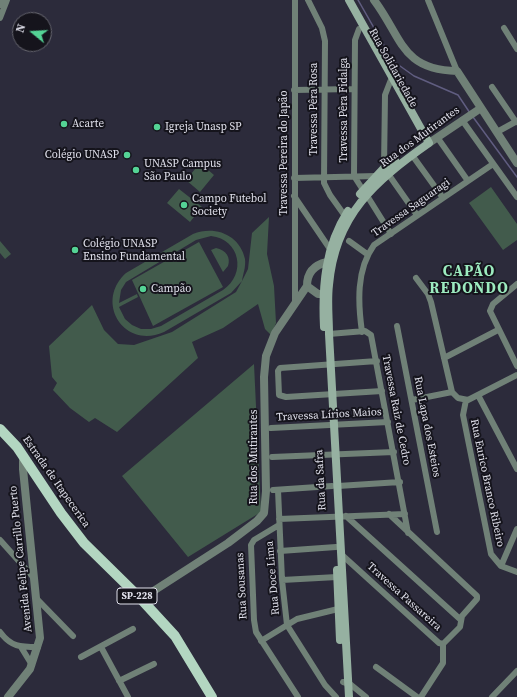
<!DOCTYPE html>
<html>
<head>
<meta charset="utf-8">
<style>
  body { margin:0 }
  #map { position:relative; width:517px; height:697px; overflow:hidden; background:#2c2b3b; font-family:"Source Serif 4",serif }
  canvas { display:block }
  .north { position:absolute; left:12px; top:12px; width:40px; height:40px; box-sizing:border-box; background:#15141c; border:1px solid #66666f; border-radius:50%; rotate:288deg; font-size:11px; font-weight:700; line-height:16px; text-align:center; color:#e0e0eb }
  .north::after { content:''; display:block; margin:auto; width:14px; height:18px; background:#54d395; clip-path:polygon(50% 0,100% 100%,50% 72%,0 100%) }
</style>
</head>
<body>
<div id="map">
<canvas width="517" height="697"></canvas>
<div class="north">N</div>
</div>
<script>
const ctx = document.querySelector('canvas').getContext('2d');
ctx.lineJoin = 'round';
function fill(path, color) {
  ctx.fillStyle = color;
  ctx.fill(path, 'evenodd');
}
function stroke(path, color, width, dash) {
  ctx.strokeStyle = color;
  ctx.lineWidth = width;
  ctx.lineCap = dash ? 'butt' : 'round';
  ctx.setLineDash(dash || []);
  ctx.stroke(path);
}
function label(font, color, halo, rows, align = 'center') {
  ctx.font = font + ' "Source Serif 4",serif';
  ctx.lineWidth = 4;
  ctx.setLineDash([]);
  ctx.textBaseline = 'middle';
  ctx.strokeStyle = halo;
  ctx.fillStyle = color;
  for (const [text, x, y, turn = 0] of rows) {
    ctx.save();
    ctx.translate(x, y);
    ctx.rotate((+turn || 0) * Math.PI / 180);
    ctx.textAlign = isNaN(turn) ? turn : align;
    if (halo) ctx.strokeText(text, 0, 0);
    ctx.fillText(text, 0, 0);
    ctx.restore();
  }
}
const green = new Path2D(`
  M200 163 214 175 200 192 186 180Z
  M491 187 517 224V240L503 250 469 203Z
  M179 189 202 207 190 222 167 203Z
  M269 217 267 254 274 286 276 323 271 335 265 329 258 304 223 328 192 342 198 358 117 432 95 418 89 422 70 408 53 390 57 383 52 377 49 346 92 305 104 330 118 344 134 345 172 332 236 292 242 281 231 293 164 332C124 350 94 302 126 273L193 234C215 225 240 235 245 259 246 267 243 274 242 281L248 269 252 233ZM211 236C240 239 247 274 223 290L161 326 151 329H141L132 325 125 319 119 307 138 297 137 294 119 303 121 290 126 282 196 240Z
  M0 241 11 254 5 259 0 253Z
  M199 242 223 287 153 326 132 280Z
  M216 248C226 250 231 257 228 266L223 272 211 250Z
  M254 364 261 512 188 557 122 476Z`);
const stream = new Path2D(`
  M358 0 393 61 414 76 458 95 470 113
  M473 117 517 177`);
const minor = new Path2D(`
  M295 0V304
  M308 0 322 28 325 41 324 183 330 195 345 216
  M428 0 457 71
  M0 5 2 0
  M0 18 7 0
  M504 28 517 49
  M359 29 355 40 354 176 363 190
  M392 77 385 95 384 168 417 215
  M492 87 516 122
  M294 90 354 89
  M462 120 517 197
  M497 132 517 121
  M437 137 468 181
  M412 155 443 198
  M294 178 376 176
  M366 194 391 234
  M294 196 330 249
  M349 241 367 254
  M416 278 428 294 431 302 452 392
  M517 284 493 304 490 311 517 366
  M397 326 437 532
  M362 332C358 303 356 270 374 245L493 164
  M329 334 365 331 371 335 408 533
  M444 358 498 330
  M377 361 280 368 278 371 279 395 286 397 382 391
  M478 395 517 469
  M412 400 452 392 458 398 468 400 517 375
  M466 400 463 415 491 554 501 566 517 572
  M271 428 388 422
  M272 457 394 452
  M338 486 400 482
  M273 490 332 486
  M278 490 282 580 287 625 325 685 336 697
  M389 514 477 596V599L462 616 460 627 443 644
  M346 516 461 620
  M279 519 405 514
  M279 525 254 540 251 545 254 620 256 632 298 697
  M0 540 34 578
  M280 551 336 547
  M342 555 439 643 443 644
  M501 566 517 529
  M282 580 337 577
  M37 599 73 636
  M0 632C11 647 20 647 38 647
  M261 641 297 619 338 609
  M21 647 32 665
  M101 647 128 697
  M81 657 133 629
  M376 667 417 697
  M119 681 154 664
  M343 682 350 684 366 697
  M421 697 443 663V644
  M492 697 517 671`);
const tertiary = new Path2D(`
  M374 0C402 37 401 70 457 71L517 163
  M429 143 481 108
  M327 262C314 265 307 273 307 286L318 294H328
  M141 599 228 543 257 521 264 513 266 491 264 377 266 356 275 333 307 286
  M8 697 30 669 40 638 23 469V461L25 459`);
const secondary = new Path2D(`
  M349 0 429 143C375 181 335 215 329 285 327 301 329 318 329 334L349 697
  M360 194 384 168 395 160
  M324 327C322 286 325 247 348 211
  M337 570 340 640`);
const primary = new Path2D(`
  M0 429 17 447 61 513 84 543 141 599 175 636 212 697`);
const markers = [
  [64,124,4,"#54d395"],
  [157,127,4,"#54d395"],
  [127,155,4,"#54d395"],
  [136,170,4,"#54d395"],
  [184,205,4,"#54d395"],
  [75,250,4,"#54d395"],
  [143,289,4,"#54d395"]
];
const shields = [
  [137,596,40]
];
const shieldNames = [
  ["SP-228",137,596]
];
const streetNames = [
  ["Rua Solidariedade",393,68,61],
  ["Travessa Pêra Rosa",314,109,-90],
  ["Travessa Pêra Fidalga",344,110,-90],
  ["Rua dos Mutirantes",420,137,-36],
  ["Travessa Pereira do Japão",284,153,-90],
  ["Travessa Saguaragi",411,208,-35],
  ["Travessa Raiz de Cedro",396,410,79],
  ["Travessa Lírios Maios",329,415,-3],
  ["Rua Lapa dos Esteios",427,427,79],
  ["Rua dos Mutirantes",254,457,-90],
  ["Rua da Safra",321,480,-93],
  ["Estrada de Itapecerica",56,482,55],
  ["Rua Eurico Branco Ribeiro",487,483,78],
  ["Avenida Felipe Carrillo Puerto",21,559,-96],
  ["Rua Doce Lima",273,578,-95],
  ["Rua Sousanas",242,586,-93],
  ["Travessa Passareira",404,597,42]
];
const poiNames = [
  ["Acarte",72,124],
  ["Igreja Unasp SP",165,127],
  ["Colégio UNASP",119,155,"right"],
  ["UNASP Campus",144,164],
  ["São Paulo",144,177],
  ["Campo Futebol",192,199],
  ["Society",192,212],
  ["Colégio UNASP",83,244],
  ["Ensino Fundamental",83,257],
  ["Campão",151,289]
];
const districtNames = [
  ["CAPÃO",469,272],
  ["REDONDO",469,289]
];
fill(green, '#425b4c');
stroke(stream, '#605d80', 1.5);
stroke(minor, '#708177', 6);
stroke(tertiary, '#708177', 8);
stroke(secondary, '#96b1a1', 8);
stroke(primary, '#b3d6c1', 10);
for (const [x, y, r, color] of markers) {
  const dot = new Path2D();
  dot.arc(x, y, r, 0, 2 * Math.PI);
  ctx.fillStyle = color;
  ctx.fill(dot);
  stroke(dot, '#15141c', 1.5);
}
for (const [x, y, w] of shields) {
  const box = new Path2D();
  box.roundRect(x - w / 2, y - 8, w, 16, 3);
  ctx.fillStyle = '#15141c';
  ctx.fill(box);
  stroke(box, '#e0e0eb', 1);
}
label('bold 10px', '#e0e0eb', null, shieldNames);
label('11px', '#e0e0eb', '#15141c', streetNames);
label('11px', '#e0e0eb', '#15141c', poiNames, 'left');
ctx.letterSpacing = '1px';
label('bold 15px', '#9cebbf', '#15141c', districtNames);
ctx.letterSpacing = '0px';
</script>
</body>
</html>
